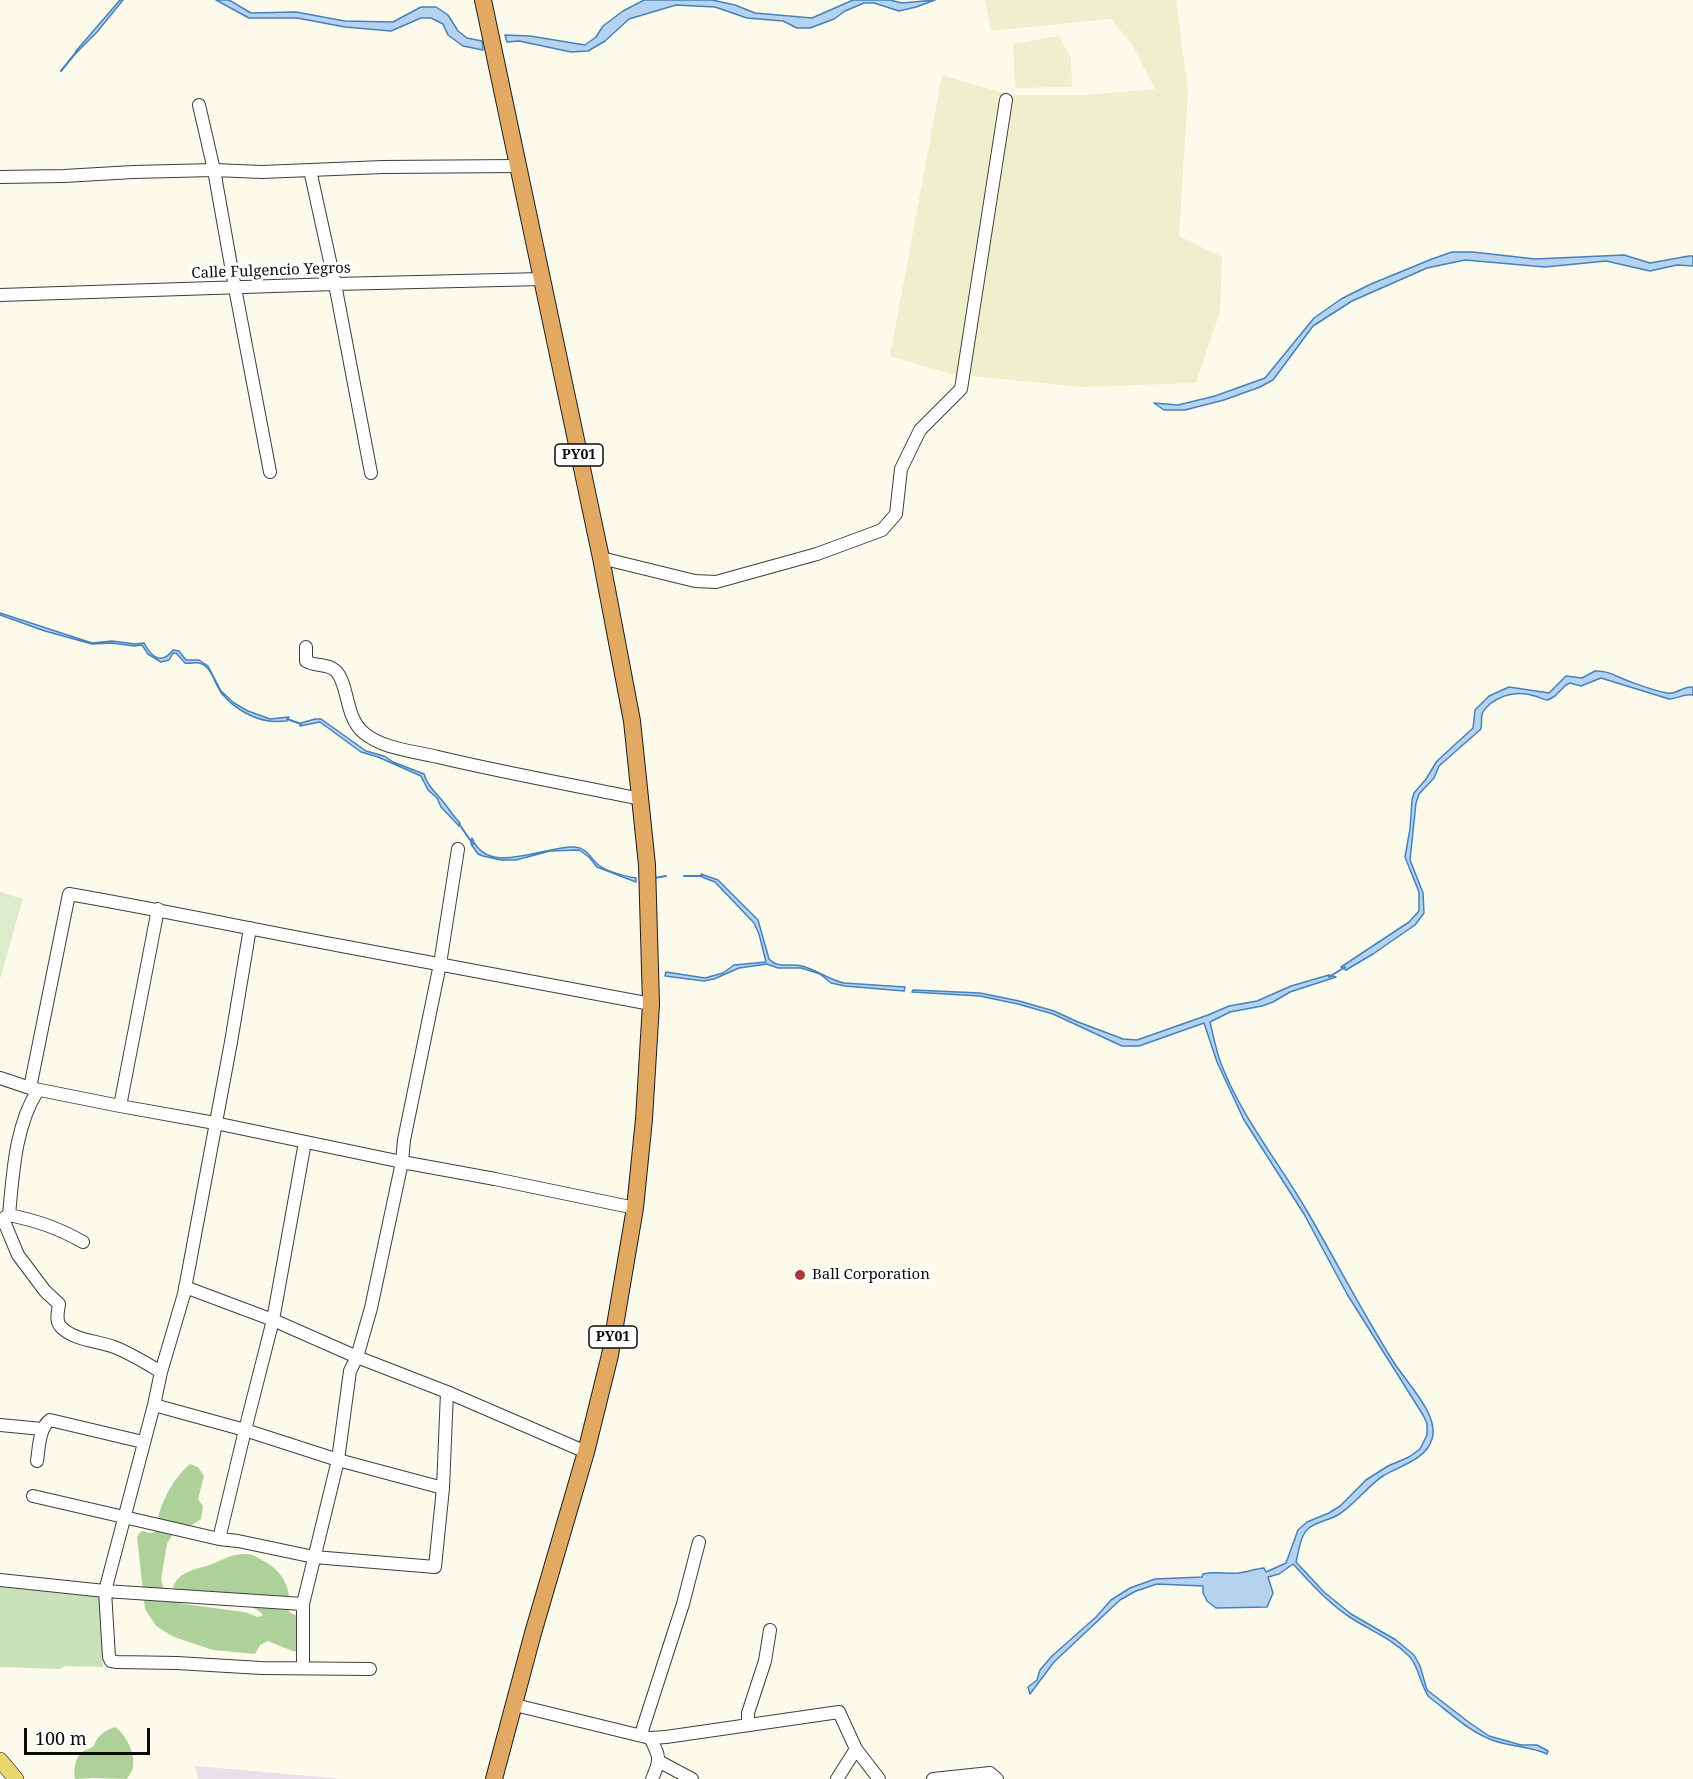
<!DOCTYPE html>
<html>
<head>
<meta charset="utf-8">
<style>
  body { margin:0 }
  #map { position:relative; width:1693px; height:1779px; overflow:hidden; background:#fcfbeb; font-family:"Noto Serif",serif }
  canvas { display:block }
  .scale { position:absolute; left:24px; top:1728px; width:126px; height:27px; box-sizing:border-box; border:3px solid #0b0b0b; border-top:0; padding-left:8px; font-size:18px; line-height:21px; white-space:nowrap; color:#0b0b0b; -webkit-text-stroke:4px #fff; paint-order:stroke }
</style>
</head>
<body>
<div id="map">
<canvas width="1693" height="1779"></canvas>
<div class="scale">100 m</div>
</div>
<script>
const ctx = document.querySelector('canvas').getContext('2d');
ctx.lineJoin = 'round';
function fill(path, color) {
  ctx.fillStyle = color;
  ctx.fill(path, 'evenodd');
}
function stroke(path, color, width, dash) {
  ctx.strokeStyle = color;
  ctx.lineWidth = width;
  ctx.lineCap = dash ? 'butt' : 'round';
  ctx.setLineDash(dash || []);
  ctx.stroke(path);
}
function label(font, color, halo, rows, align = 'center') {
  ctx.font = font + ' "Noto Serif",serif';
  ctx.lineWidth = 6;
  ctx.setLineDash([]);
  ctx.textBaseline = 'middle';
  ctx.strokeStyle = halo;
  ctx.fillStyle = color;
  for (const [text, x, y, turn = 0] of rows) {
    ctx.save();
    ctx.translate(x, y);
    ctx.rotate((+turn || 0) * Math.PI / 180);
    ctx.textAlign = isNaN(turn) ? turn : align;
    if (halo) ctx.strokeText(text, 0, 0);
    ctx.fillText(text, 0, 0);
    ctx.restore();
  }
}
const industrial = new Path2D(`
  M195 1766 344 1779H198Z`);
const farmland = new Path2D(`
  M985 0H1176L1188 92 1179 236 1222 257 1220 312 1196 383 1081 387 950 374 890 356 942 75 1011 95H1086L1155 89 1131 43 1111 19 991 31Z
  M1058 36 1071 57 1072 87 1015 88 1013 44Z`);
const green = new Path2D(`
  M0 1584 99 1592 103 1667 64 1666 60 1669 0 1667Z`);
const forest = new Path2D(`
  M190 1464 198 1467 204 1476 198 1499 203 1506 201 1519 192 1525H181L175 1530 167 1544 161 1579 165 1593 172 1600 184 1604 244 1612 258 1617 263 1615C247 1597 202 1597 178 1594L173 1587C180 1570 196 1570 212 1564 225 1559 232 1553 247 1554 252 1554 256 1557 260 1559 283 1570 292 1588 289 1612L297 1616 306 1639 295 1652 268 1641 260 1645 255 1654 213 1650 174 1637 156 1626 145 1609 137 1537 141 1531 150 1533 155 1532C159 1507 170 1481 190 1464Z
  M115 1727C127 1735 137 1757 132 1771 132 1771 127 1778 127 1779L92 1778 75 1779C73 1771 75 1760 80 1754 83 1750 90 1749 94 1746 97 1735 105 1731 115 1727Z`);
const pitch = new Path2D(`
  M0 892 23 899 0 979Z`);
const water = new Path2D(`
  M120 0H123L97 32 76 53V51Z
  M216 0H229L251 13 296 12 345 21 393 22 421 7H436L448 15 458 31 467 38 482 41 483 50 463 46 448 35 443 24 431 18H421L391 31 345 27 297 18H249Z
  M644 0H712L735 5 755 13 812 18 853 0H890L902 3 935 0 916 7 899 11 874 3H864L845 11 834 19 810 28H797L783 21 747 18 715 7 676 5 629 19 605 41 588 51 571 52 519 41 507 42 505 35 530 36 585 45 596 37 603 26 623 11Z
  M1452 252H1473L1535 259 1624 255 1650 263 1689 256H1693V266L1677 265 1650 271 1606 261 1545 267 1465 260 1427 268 1352 301 1313 326 1273 380 1260 387 1224 400 1185 410H1164L1154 403 1178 405 1215 396 1265 378 1314 318 1341 299 1371 284 1432 259Z
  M0 613 92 643 112 641 135 644 144 643C151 656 161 666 173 650L179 651 186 660H199L208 666 221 691 234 703 248 711 270 719 289 717 287 721C281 721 275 722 269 721 253 719 234 708 224 696 215 688 213 666 199 663 195 662 190 664 185 663L176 653H173L169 660 161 662 148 654 142 645 134 646 112 643 92 644 45 631 0 615Z
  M1595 671C1608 670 1619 678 1631 682 1642 686 1655 691 1667 693 1677 695 1682 686 1693 687V695C1683 693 1679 699 1669 699L1601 678 1581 686 1570 683 1566 685 1555 696 1548 700C1543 700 1539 697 1535 696 1518 691 1503 694 1490 704 1487 707 1482 711 1482 715 1481 720 1482 724 1481 729L1439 766 1434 778 1419 794 1416 803 1410 860 1423 893 1424 913 1415 925 1373 954 1346 970 1341 967 1409 922 1419 911V892L1405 857 1410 829 1412 800 1414 793 1426 779 1437 761 1473 728 1475 710 1489 696 1509 687 1549 693 1566 676 1582 678Z
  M315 719H321L366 751 384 756 393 762 424 774C427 785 434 791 441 799 448 807 452 815 460 823L459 826 441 807 437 798 428 790 421 776 378 757 361 752 320 722 300 726 301 723Z
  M472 838C488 878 545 845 575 847 588 848 591 860 600 866 610 873 625 876 636 878V882L597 867 589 857 579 850 550 851 516 860H501L483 856 478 854 471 844Z
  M701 874 718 880 758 920 769 959C778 969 790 963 802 966 817 970 829 980 844 983L905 987 904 991 845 986 831 983 820 974 801 968H778L767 964 739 968 714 979 704 981 665 976 666 972 705 978 723 973 734 965 766 962 759 934 754 923 715 882 702 877Z
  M1329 975 1336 977 1290 992 1273 1002 1262 1006 1230 1012 1210 1022C1213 1035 1216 1049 1220 1061 1240 1115 1278 1161 1307 1211 1336 1261 1362 1312 1393 1361 1405 1381 1440 1415 1432 1439 1426 1460 1399 1466 1383 1476 1366 1487 1355 1505 1338 1515 1329 1520 1317 1522 1309 1528 1300 1535 1299 1551 1296 1562L1324 1592 1351 1614 1396 1640 1414 1655 1420 1666 1427 1690 1470 1723 1489 1736 1521 1745H1537L1548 1751 1547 1754C1529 1746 1510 1747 1492 1740 1469 1732 1448 1711 1429 1697 1420 1685 1419 1666 1409 1656 1392 1639 1370 1630 1351 1618 1329 1604 1311 1583 1293 1564L1279 1574 1268 1577 1273 1593 1267 1607 1216 1608 1207 1601 1203 1593V1586L1157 1584 1136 1591 1120 1600 1054 1662 1030 1694 1028 1687 1037 1680 1040 1670 1052 1656 1096 1617 1111 1600 1130 1588 1155 1579 1202 1577 1203 1574C1215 1571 1226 1574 1238 1573 1247 1572 1255 1569 1264 1568L1266 1572 1286 1563 1298 1530 1307 1522 1329 1513 1340 1506 1366 1480 1388 1466 1409 1457 1420 1449 1427 1435V1423L1423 1415 1347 1294 1304 1214 1244 1120 1217 1062 1204 1023 1139 1046H1122L1053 1014 1018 1004 980 996 912 992 913 990 980 993 1019 1001 1054 1011 1078 1022 1123 1039 1137 1040 1208 1015 1229 1006 1257 1001 1291 986Z`);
const stream = new Path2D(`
  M61 71 78 50
  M287 719 301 724
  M459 824 473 844
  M684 876H702
  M654 878 666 876
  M1329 977 1345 967`);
const minor = new Path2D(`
  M199 105 214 170 235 288 270 472
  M310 170 335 284 371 473
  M0 177 64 176 133 172 214 170 262 172 383 167 517 166
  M0 295 335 284 542 279
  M601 558 695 581 716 582 817 554 882 530 896 514 901 469 920 430 961 389 1006 100
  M306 647V661C315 667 328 663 336 671 349 685 345 718 364 733 383 749 414 751 438 757 505 773 573 785 641 799
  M250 928 231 1042 184 1294 161 1372 154 1405 105 1591 109 1657 111 1661 117 1662 177 1663 261 1668 370 1669
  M0 1078 30 1088 120 1106 215 1123 402 1162 495 1179 635 1208
  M30 1088 69 894C161 910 251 929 342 946 445 966 548 984 651 1004
  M120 1106 158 909
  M9 1215C13 1173 15 1126 38 1090
  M4 1218 9 1215C38 1221 58 1228 83 1242
  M3 1219 18 1255 45 1291 59 1304C58 1312 55 1321 61 1327 73 1340 98 1341 114 1347 130 1353 146 1363 161 1372
  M185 1287 273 1320 357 1357 447 1392 586 1452
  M154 1405 245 1430 338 1460 443 1488
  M0 1425 42 1429
  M37 1461C39 1448 39 1428 50 1420L143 1442
  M33 1496 219 1539 238 1541 314 1557 435 1567 443 1488 447 1392
  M219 1539 245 1430 273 1320 305 1142
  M0 1580 105 1591 303 1604
  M303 1668V1604L338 1460 350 1371 357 1357 371 1308 402 1162 404 1140 440 964 458 849
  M515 1705 650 1738C660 1757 661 1759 652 1779
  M748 1725V1713L765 1661 770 1630
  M641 1734 683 1604 699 1542
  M650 1738 666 1737 839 1712 856 1749 879 1779
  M660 1762 692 1779
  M837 1779 856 1749
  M933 1779 990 1773 997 1779`);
const major = new Path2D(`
  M0 1760 16 1779`);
const highway = new Path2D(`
  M483 0 601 558 632 721 647 865 651 1004 644 1119 635 1208 610 1355 586 1452 533 1633 494 1779`);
const markers = [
  [800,1275,6,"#a93a34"]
];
const shields = [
  [579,455,48],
  [613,1337,48]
];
const shieldNames = [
  ["PY01",579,455],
  ["PY01",613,1337]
];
const streetNames = [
  ["Calle Fulgencio Yegros",271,271,-2]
];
const poiNames = [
  ["Ball Corporation",812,1275]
];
fill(industrial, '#e9dfe9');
fill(farmland, '#efefce');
fill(green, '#cae2b9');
fill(forest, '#aed19a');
fill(pitch, '#dcebc9');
fill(water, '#b5d3ee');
stroke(water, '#4581bc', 1.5);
stroke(stream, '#4581bc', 2);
stroke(minor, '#3e3e3e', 14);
stroke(major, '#1c1c1c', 16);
stroke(highway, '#1c1c1c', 18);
stroke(minor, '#fff', 12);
stroke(major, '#e8d66f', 15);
stroke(highway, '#e2a963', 16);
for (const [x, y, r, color] of markers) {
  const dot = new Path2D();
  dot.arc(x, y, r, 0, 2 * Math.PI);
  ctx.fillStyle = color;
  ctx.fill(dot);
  stroke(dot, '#fff', 2);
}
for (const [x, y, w] of shields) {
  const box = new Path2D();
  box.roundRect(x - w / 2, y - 11, w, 22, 4.5);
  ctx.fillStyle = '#fff';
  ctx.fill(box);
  stroke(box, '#0b0b0b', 1.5);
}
label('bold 14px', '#0b0b0b', null, shieldNames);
label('15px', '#0b0b0b', '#fff', streetNames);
label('15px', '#0b0b0b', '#fff', poiNames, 'left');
</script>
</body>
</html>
